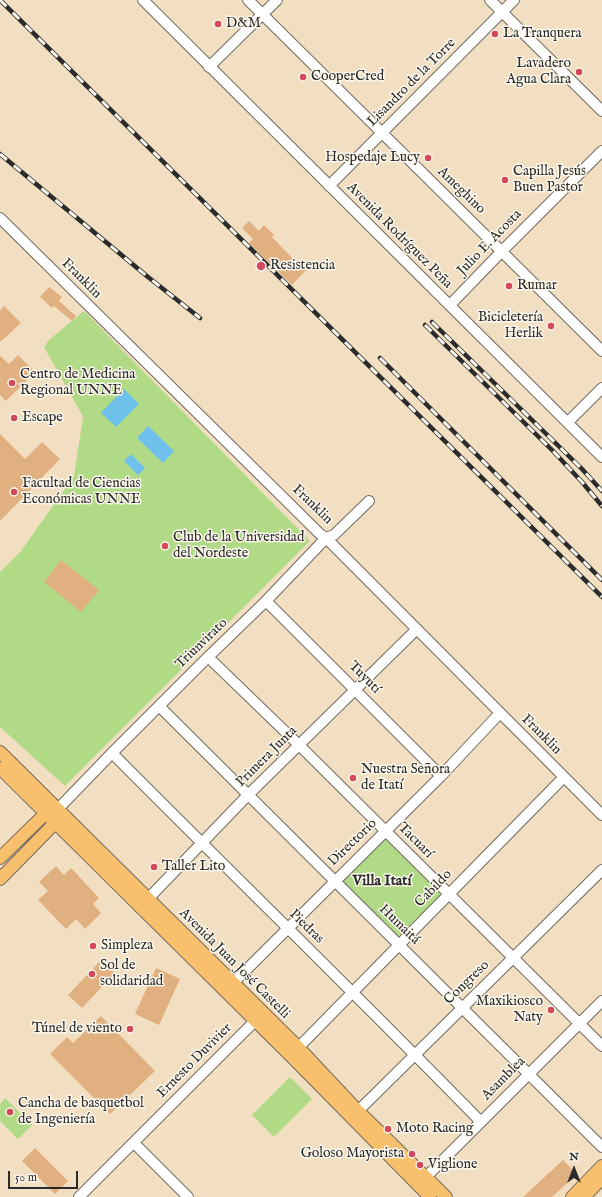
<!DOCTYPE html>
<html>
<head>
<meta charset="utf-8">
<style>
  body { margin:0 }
  #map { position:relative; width:602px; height:1197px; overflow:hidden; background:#f2dfc1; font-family:"IM FELL English",serif }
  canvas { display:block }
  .north { position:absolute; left:554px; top:1149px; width:40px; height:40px; -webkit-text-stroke:3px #fbf7ec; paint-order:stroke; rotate:0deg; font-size:11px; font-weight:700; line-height:16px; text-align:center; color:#2b2b2b }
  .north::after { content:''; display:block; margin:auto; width:14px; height:18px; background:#2b2b2b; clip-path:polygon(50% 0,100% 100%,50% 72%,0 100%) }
  .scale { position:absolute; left:8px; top:1171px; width:70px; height:18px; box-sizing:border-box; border:2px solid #2b2b2b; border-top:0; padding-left:5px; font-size:12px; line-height:14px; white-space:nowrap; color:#2b2b2b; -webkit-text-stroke:3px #fbf7ec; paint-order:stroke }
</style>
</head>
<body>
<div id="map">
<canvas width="602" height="1197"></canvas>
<div class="north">N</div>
<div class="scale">50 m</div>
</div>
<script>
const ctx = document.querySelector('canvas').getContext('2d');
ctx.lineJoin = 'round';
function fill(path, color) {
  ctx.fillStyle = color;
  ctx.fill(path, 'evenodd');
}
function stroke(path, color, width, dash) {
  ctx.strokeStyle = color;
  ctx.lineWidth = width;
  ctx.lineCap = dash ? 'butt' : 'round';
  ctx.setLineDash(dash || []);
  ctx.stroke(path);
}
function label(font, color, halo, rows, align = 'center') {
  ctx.font = font + ' "IM FELL English",serif';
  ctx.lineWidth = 3;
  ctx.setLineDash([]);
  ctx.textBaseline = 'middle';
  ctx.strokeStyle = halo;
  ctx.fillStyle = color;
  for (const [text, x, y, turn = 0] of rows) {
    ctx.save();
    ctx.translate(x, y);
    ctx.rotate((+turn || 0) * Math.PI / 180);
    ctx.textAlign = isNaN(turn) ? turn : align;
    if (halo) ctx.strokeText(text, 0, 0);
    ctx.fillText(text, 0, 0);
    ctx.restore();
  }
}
const green = new Path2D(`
  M84 311 310 541 65 786 0 727V572L21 551 74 476 83 417 44 347 49 340Z
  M385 838 442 894 398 937 342 882Z
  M290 1077 312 1099 274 1137 252 1115Z
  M5 1098 32 1125 18 1139 0 1121V1104Z`);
const water = new Path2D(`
  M124 389 139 404 116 427 101 413Z
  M148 426 174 451 163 463 137 438Z
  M131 454 145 468 138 475 124 461Z`);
const building = new Path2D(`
  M249 221 259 231 264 225 274 235 272 237 297 263 298 262 306 270 292 285 249 243 253 239 242 228Z
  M49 287 62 297 59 301 76 316 72 321 54 306 52 308 40 297Z
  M4 306 21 323 0 342V311Z
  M18 355 35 372 6 401 0 395V356L9 364Z
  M0 434 25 459 42 442 60 459 0 521Z
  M61 560 99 590 81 612 44 582Z
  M56 866 64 875 71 868 99 898 93 904 101 913 85 929 76 919 66 929 38 900 48 891 39 882Z
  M101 960 115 973 82 1008 68 995Z
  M156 968 180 979 159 1025 135 1014Z
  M101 1016 155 1071 110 1114 50 1054 67 1037 73 1043Z
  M35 1148 68 1181 55 1194 22 1161Z
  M563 1160 577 1174 552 1197H523Z`);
const minor = new Path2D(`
  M143 0 602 457
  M248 0 602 351
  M490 0 602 111
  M209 67 277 0
  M329 186 514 0
  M0 218 320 534 326 538 602 815
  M450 305 502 251 602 151
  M568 422 602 388
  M266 601 441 776
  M208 657 299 745 602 1046
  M159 706 602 1147
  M112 753C234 876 359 997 481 1122
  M52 811 57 810 112 753 208 657 266 601 326 538 334 535 369 501
  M144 903 248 795 417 629
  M229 987 441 776 500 713
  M293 1053 564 777
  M353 1116 602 870
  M134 1143 188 1197
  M424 1184 426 1177 602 1001
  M79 1197 260 1016`);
const major = new Path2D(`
  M0 752 298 1047 358 1111 446 1197
  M0 768 290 1055 430 1197
  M0 858 46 813
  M0 879 55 823 56 815
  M572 1197 602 1166
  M584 1197 602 1178`);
const rail = new Path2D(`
  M0 0 602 597
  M0 154 148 277 200 318
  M432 322 582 469 602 491
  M425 325 553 451 582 482 602 506
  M380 358 602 580`);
const markers = [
  [218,24,4,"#d1495b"],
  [495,34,4,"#d1495b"],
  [579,72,4,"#d1495b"],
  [303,77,4,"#d1495b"],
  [428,158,4,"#d1495b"],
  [505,180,4,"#d1495b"],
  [261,266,5,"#d1495b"],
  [509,286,4,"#d1495b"],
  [551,326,4,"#d1495b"],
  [12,383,4,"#d1495b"],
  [14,418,4,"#d1495b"],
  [14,492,4,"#d1495b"],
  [165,546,4,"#d1495b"],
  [353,778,4,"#d1495b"],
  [154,867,4,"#d1495b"],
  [93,946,4,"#d1495b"],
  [92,974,4,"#d1495b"],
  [551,1010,4,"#d1495b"],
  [130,1029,4,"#d1495b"],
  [10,1112,4,"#d1495b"],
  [388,1129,4,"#d1495b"],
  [412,1154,4,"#d1495b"],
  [420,1165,4,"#d1495b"]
];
const poiNames = [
  ["D&M",226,24],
  ["La Tranquera",503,34],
  ["Lavadero",571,64,"right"],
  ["Agua Clara",571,80,"right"],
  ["CooperCred",311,77],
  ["Hospedaje Lucy",420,158,"right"],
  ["Capilla Jesús",513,172],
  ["Buen Pastor",513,188],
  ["Resistencia",270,266],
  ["Rumar",517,286],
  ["Bicicletería",543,318,"right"],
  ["Herlik",543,334,"right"],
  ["Centro de Medicina",20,375],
  ["Regional UNNE",20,391],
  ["Escape",22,418],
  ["Facultad de Ciencias",22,484],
  ["Económicas UNNE",22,500],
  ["Club de la Universidad",173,538],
  ["del Nordeste",173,554],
  ["Nuestra Señora",361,770],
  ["de Itatí",361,786],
  ["Taller Lito",162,867],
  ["Simpleza",101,946],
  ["Sol de",100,966],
  ["solidaridad",100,982],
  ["Maxikiosco",543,1002,"right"],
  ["Naty",543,1018,"right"],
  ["Túnel de viento",122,1029,"right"],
  ["Cancha de basquetbol",18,1104],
  ["de Ingeniería",18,1120],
  ["Moto Racing",396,1129],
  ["Goloso Mayorista",404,1154,"right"],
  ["Viglione",428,1165]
];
const streetNames = [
  ["Lisandro de la Torre",412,83,-45],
  ["Ameghino",461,191,44],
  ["Avenida Rodríguez Peña",399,236,45],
  ["Julio E. Acosta",490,243,-46],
  ["Franklin",81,279,45],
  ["Franklin",312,505,44],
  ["Triunvirato",202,644,-44],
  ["Tuyutí",364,678,45],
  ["Franklin",541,735,45],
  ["Primera Junta",267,757,-45],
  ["Tacuarí",415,841,45],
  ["Directorio",353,843,-44],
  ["Cabildo",434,889,-46],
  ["Humaitá",399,925,44],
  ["Piedras",306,927,44],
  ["Avenida Juan José Castelli",234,964,45],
  ["Congreso",467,983,-44],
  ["Ernesto Duvivier",195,1061,-45],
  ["Asamblea",504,1079,-45]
];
const neighbourhoodNames = [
  ["Villa Itatí",382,882]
];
fill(green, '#b0da85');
fill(water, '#6fc1eb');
fill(building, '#e1b081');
stroke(minor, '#716a60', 12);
stroke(major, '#716a60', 14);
stroke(minor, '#fff', 10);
stroke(major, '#f8bf6c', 12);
stroke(rail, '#2b2b2b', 4.5);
stroke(rail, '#fbf7ec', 3, [9]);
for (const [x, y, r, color] of markers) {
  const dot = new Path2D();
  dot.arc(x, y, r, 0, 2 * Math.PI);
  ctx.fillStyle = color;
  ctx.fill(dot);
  stroke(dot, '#fbf7ec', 1.5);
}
label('14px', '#2b2b2b', '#fbf7ec', poiNames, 'left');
label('14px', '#2b2b2b', '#fbf7ec', streetNames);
label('bold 15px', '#2b2b2b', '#fbf7ec', neighbourhoodNames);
</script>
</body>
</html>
